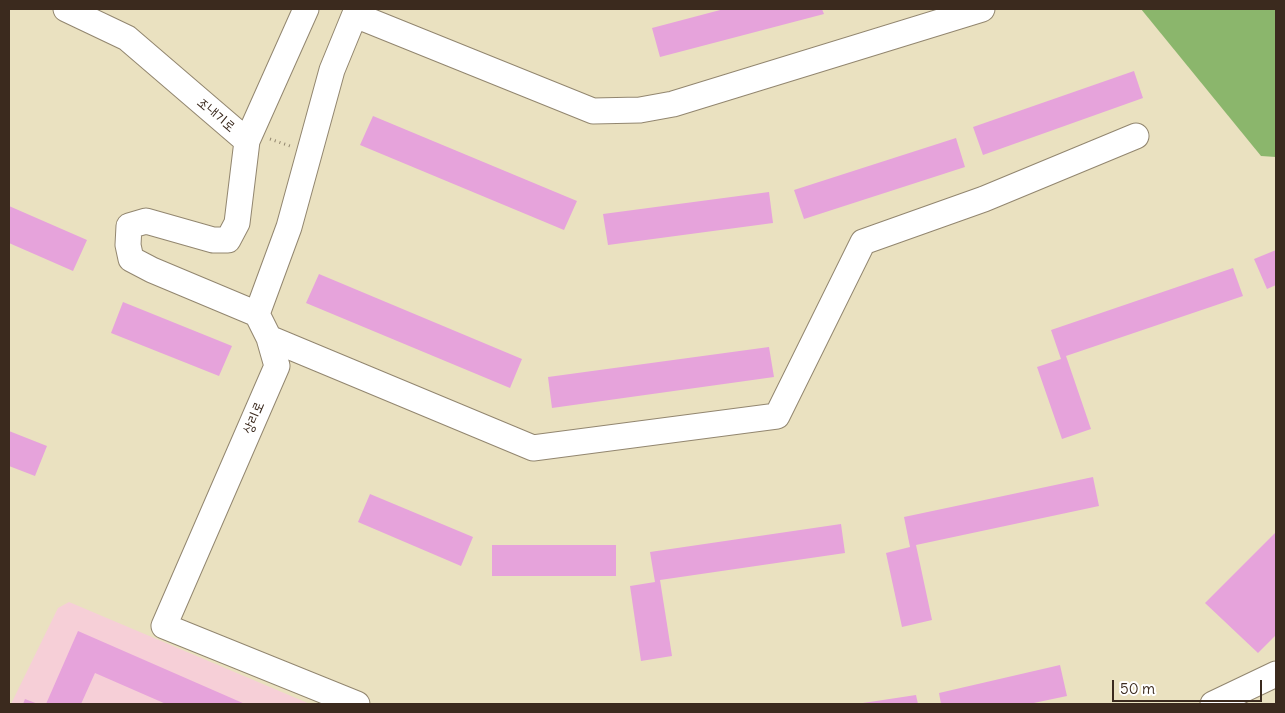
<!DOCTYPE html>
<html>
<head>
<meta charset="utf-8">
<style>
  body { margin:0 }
  #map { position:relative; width:1285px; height:713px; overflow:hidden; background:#eae1c0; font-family:Delius,sans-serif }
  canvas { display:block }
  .frame { position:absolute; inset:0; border:10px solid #3b2a1e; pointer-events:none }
  .scale { position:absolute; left:1112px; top:680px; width:150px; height:22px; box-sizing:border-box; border:2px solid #3b2a1e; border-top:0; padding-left:6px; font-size:15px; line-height:18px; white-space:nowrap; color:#3b2a1e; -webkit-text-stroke:4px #fff; paint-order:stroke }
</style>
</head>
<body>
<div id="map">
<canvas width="1285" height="713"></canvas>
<div class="frame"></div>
<div class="scale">50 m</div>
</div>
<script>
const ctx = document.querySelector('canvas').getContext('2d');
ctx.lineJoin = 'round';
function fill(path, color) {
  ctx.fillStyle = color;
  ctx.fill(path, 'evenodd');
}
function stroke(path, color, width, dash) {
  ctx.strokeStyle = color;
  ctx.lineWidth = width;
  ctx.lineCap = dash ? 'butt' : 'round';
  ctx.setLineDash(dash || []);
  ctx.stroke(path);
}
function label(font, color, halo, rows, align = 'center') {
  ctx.font = font + ' Delius,"Poor Story",sans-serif';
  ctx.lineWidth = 5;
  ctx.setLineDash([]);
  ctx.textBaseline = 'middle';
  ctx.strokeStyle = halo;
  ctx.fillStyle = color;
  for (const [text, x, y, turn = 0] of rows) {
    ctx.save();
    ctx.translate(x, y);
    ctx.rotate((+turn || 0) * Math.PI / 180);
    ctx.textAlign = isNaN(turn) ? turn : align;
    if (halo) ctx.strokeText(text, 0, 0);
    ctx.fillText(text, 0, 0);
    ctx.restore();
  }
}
const built = new Path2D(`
  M69 602 310 704H11L58 608Z`);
const forest = new Path2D(`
  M1141 9H1276V157L1261 156Z`);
const building = new Path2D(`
  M724 9H822L824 14 660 57 652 28Z
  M1134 71 1143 98 983 155 973 127Z
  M373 116 577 201 564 230 360 145Z
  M956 138 965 167 804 219 794 190Z
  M769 192 773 223 608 245 603 214Z
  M9 206 87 240 73 271 9 243Z
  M1276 250V285L1267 289 1254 259Z
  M1233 268 1243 296 1066 356 1091 429 1062 439 1037 367 1061 359 1051 330Z
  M319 274 522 359 510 388 306 303Z
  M123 302 232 346 219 376 111 333Z
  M769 347 774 377 552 408 548 377Z
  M9 431 47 446 35 476 9 466Z
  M1093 477 1099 506 916 545 932 620 902 627 886 553 910 547 904 517Z
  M370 494 473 537 461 566 358 522Z
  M841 524 845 553 660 580 672 656 641 661 630 586 655 582 650 552Z
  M1276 532V635L1258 653 1205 603Z
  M492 545H616V576H492Z
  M78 631 245 704H166L95 673 81 704H46Z
  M1060 665 1067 696 1029 704H941L939 693Z
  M916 695 918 704H863V703Z
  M25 699 38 704H23Z`);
const path = new Path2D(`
  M270 139 290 146`);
const minor = new Path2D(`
  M66 9 127 38 247 141 306 9
  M355 15 593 111 640 110 673 104 982 9
  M247 141 237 223 228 240H213L146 221 129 226 128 245 131 259 152 270 257 314
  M269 338 533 448 777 416 863 242 984 199 1136 136
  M357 704 164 626 277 366 269 338 257 314 289 227 332 70 357 9
  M1213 704 1276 674`);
const streetNames = [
  ["조내기로",216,115,40],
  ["상리로",254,418,-67]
];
fill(built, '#f6cfd7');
fill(forest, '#8bb66c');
fill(building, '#e6a3db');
stroke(minor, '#92866f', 27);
stroke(path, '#92866f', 3, [1, 4]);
stroke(minor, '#fff', 25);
label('14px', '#3b2a1e', '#fff', streetNames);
</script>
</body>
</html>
